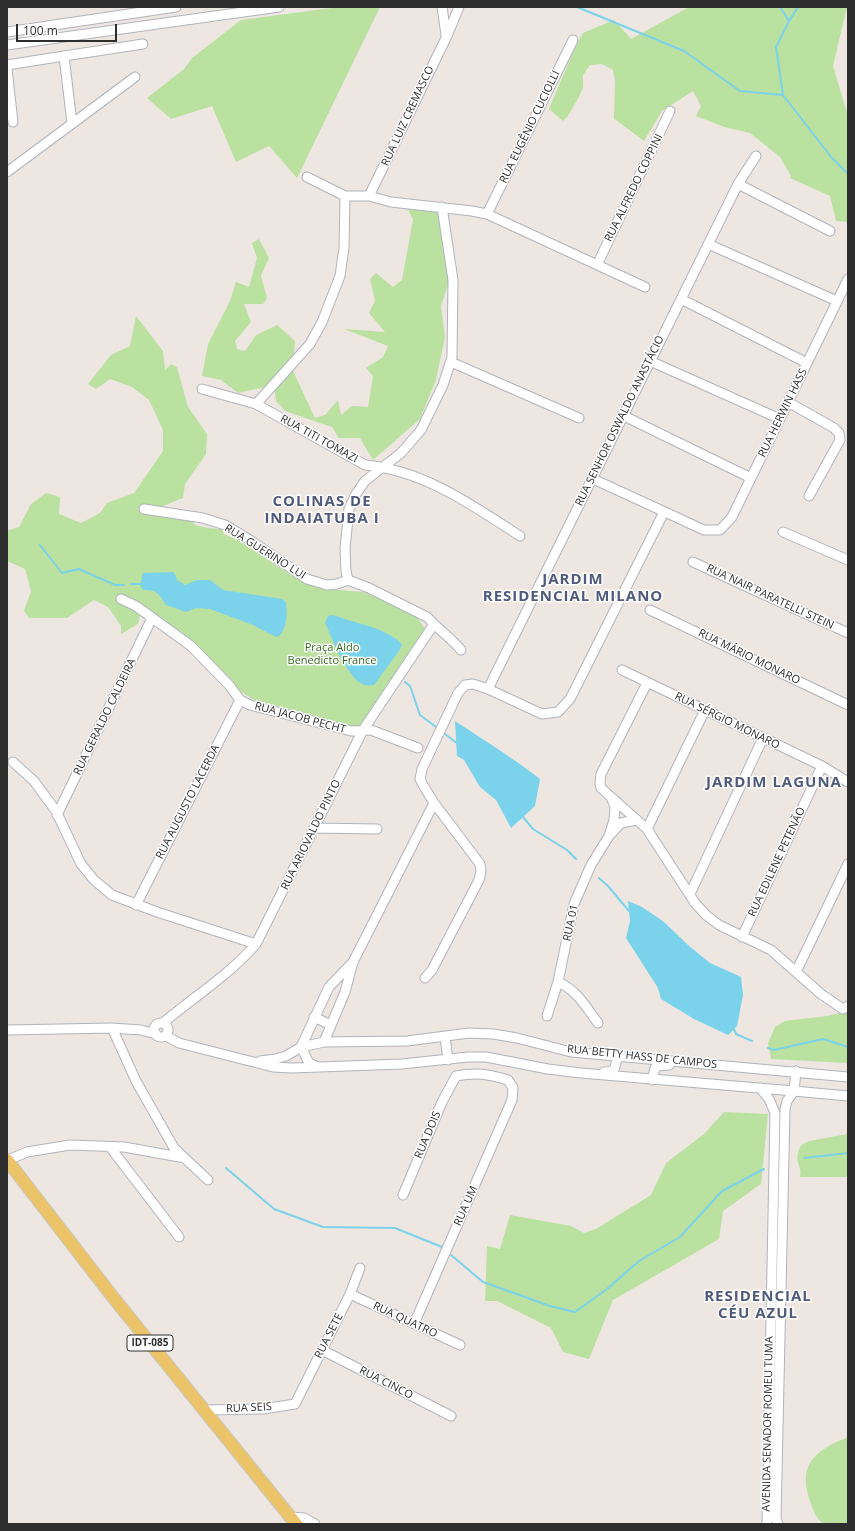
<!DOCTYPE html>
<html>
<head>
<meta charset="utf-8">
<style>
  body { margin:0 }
  #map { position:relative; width:855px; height:1531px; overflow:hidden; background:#eee7e1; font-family:"Open Sans",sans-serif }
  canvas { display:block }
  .frame { position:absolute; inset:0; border:8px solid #2d2d2d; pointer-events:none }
  .scale { position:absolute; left:16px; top:24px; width:101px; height:18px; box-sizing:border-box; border:2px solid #2d2d2d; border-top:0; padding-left:5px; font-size:12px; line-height:14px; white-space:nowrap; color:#2d2d2d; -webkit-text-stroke:3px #fff; paint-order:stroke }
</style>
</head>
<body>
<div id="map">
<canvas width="855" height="1531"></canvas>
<div class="frame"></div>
<div class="scale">100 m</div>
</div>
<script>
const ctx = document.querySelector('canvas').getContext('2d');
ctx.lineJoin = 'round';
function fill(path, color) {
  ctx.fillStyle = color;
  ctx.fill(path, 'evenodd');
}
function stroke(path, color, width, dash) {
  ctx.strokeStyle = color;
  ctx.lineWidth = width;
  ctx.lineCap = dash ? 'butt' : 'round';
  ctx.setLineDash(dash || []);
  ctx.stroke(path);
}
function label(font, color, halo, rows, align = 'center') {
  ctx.font = font + ' "Open Sans",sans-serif';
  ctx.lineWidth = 3;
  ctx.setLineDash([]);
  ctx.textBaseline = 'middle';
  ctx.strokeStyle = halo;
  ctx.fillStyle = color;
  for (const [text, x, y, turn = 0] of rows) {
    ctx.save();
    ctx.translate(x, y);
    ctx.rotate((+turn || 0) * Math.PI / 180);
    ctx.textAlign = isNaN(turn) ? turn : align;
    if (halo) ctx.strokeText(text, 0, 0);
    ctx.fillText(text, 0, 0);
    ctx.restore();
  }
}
const green = new Path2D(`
  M339 7H380L297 178 269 146 236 162 212 106 171 119 147 98 184 69 192 58 241 20Z
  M689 7H847L833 66 848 116V222L836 221 830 196 790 178 791 176 780 157 750 133 724 127 696 116 701 106 693 91 662 111 644 141 616 120 614 119 615 80 613 70 602 64 590 65 583 75V87L579 97 567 117 563 121 549 109 576 45 583 33 614 20 631 39Z
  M422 200 438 210 449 281 441 306 445 337 436 380 420 419 373 460 360 438H339L332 427 285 411 276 401 274 385 238 393 221 380 202 376 208 344 230 301 236 282 249 287 257 258 252 243 259 239 269 258 261 276 267 298 263 304H244L251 322 235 341 237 349 245 351 256 335 277 325 295 341 293 371 315 418 325 415 338 400 341 415 352 406 368 407 373 376 366 368 383 357 388 346 344 329 385 332 369 313 375 301 370 279 376 273 393 287 402 280 413 219 406 206Z
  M136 316 163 351 165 370 171 364 177 367 188 407 207 434 206 454 185 484 183 498 161 507 157 515 186 514 195 525 208 528 222 529 224 534 240 541 297 579 328 589 363 592 396 606 417 617 425 629 364 727 347 725 254 700 237 689 215 663 186 637 141 611 138 624 121 634V626L108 607 94 600 67 618H29L24 611 31 591 25 569 7 561V529L9 530 19 527 31 504 46 493 60 497 59 514 81 523 100 513 107 503 134 493 163 451V430L149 400 132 387 110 379 96 389 88 384 111 355 130 346Z
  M848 1011V1063L771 1059 768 1043 775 1027 785 1021 827 1016Z
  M724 1112 768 1114 761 1184 723 1211 719 1239 613 1300 589 1359 563 1352 551 1328 497 1301H485L487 1246 500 1249 510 1215 571 1226 584 1233 596 1229 651 1195 666 1163 704 1134Z
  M848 1134V1177H800C803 1165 792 1162 801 1145L809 1141Z
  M848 1437V1524H824C818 1521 813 1511 811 1504 797 1465 813 1451 848 1437Z`);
const water = new Path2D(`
  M173 572 176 576 177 580 185 585 197 580H210L223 590 282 599 286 602C287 614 288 628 278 637L274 636 253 625 210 609 196 608 186 612 166 605C159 594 157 589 143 590L140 585 143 573Z
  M333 615C356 624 383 626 402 644L399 651 374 685C372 685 368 686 365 685 348 681 332 638 325 623L328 616Z
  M455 721C484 740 513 758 540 779L535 806 511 828 496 800 480 787 464 760 457 756Z
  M628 901 642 907 664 922 688 945 710 963 741 977 743 995 737 1026 728 1035 694 1019 661 999 658 988 626 938 630 921Z`);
const stream = new Path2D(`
  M577 7 684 51 740 91 783 95
  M780 7 789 21
  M798 7 789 21 776 47 783 95 832 158 848 174
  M40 545 62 573 79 569 115 585H124
  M131 584H142
  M405 682 410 686 420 715 436 727
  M445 734 458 744
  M522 816 533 829 567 850 576 859
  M599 878 608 886 629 911
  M733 1027 736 1034 752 1041
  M768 1048 774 1050 823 1039 848 1047
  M804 1158 848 1153
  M226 1168 274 1209 323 1227 395 1228 442 1247
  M451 1255 483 1282 550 1306 575 1312 607 1289 639 1261 680 1237 722 1191 764 1169`);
const minor = new Path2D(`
  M442 7 446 35
  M7 32 176 7
  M7 45 279 7
  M64 56 143 44
  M7 65 64 56 72 123
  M7 69 13 122
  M7 172 135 77
  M307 177 345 196H369L391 202 472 211 487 214 645 287
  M738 184 830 231
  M369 196 447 36 459 7
  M487 214 573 40
  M708 244 837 301
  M597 265 670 111
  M681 299 807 363
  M650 361 780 419
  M451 362 579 418
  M202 389 256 404 365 465C423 470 472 505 520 536
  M788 402 834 428 839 433 840 440 809 496
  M256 404 310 344 322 322 340 276 344 248 345 196
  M622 415 751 478
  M591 478 704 530H720L732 517 848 279
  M144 509 203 518 225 525 250 540 307 579 327 585 337 584 348 580 369 588 427 617C438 629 451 638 461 650
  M783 532 848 560
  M693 562 848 633
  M348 580 346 571 345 548 349 509 356 494 365 481 401 453 421 430 443 385 452 357 453 280 442 207
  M121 599 136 606 191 646 229 685 240 700 250 705 351 731 371 730 418 748
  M650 610 848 705
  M622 670 822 766 848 782
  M647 683 601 774 600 784 601 788 647 829 695 903 706 915 719 925 771 950 821 994 843 1009 848 1006
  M488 689 738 184 756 156
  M13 762 34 781 56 811 81 864 94 880 112 895 157 912 256 944
  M57 815 152 618
  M315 828 377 829
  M647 829 705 710
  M610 835 621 823 637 820
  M690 894 763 738
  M136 905 240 700
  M742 937 822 766
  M796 972 848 864
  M425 978 432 970 479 880 481 871 480 864 434 803 423 785 420 779 422 769 458 693 465 685 473 684 488 689 542 714 558 712 570 699 664 512
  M558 982C577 990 586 1007 598 1023
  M547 1016 558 982 574 904 591 865 609 836 614 820 615 807 611 797
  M314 1017 331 1025
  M154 1030a7 7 0 1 1 14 0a7 7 0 1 1-14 0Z
  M163 1023C195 996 228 976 256 944L363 730 434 624
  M112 1028 136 1081 174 1148 208 1180
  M7 1030 112 1028 141 1030 156 1034
  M166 1036 179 1043 273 1067 292 1068 402 1064 468 1057H486L548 1069 581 1073 794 1091 848 1096
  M445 1037 448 1060
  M324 1042 345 992 353 962 434 803
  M260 1061 276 1059 286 1056 301 1047 324 1042 407 1041 469 1033 493 1034 517 1038 571 1052 848 1077
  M318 1067 309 1063 301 1047 329 987 352 963
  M604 1072C617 1072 615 1067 617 1056
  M652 1080 655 1068 658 1066 669 1065
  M760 1088 769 1099 775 1113 767 1524
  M110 1147 179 1237
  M8 1160 27 1152 70 1145 124 1147 185 1158
  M403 1195 442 1102 456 1076C476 1072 488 1074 508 1080L513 1088 512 1100 414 1324
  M350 1294 460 1345
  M322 1350 451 1416
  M204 1410 263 1409 295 1404 350 1294 360 1268
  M290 1517 304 1518 315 1524
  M778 1524 776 1519 785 1109 787 1101 794 1091 796 1071`);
const major = new Path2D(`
  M7 1160 112 1296 296 1524`);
const shields = [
  [150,1343,46]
];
const shieldNames = [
  ["IDT-085",150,1343]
];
const streetNames = [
  ["RUA LUIZ CREMASCO",408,116,-65],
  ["RUA EUGÊNIO CUCIOLLI",530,127,-64],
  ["RUA ALFREDO COPPINI",634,188,-64],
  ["RUA HERWIN HASS",783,413,-64],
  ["RUA SENHOR OSWALDO ANASTÁCIO",620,421,-64],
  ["RUA TITI TOMAZI",319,439,29],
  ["RUA GUERINO LUI",265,552,32],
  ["RUA NAIR PARATELLI STEIN",770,597,25],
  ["RUA MÁRIO MONARO",749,657,26],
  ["RUA GERALDO CALDEIRA",105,717,-64],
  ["RUA JACOB PECHT",300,718,15],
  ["RUA SÉRGIO MONARO",727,721,26],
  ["RUA AUGUSTO LACERDA",188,802,-63],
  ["RUA ARIOVALDO PINTO",311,835,-64],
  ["RUA EDILENE PETENÃO",777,862,-65],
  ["RUA 01",571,923,-78],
  ["RUA BETTY HASS DE CAMPOS",642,1057,6],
  ["RUA DOIS",428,1135,-67],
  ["RUA UM",466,1206,-66],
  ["RUA QUATRO",405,1320,25],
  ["RUA SETE",329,1336,-63],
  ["RUA CINCO",386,1383,27],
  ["RUA SEIS",249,1408,-3],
  ["AVENIDA SENADOR ROMEU TUMA",768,1424,-89]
];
const parkNames = [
  ["Praça Aldo",332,648],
  ["Benedicto France",332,661]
];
const districtNames = [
  ["COLINAS DE",322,502],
  ["INDAIATUBA I",322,519],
  ["JARDIM",573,580],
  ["RESIDENCIAL MILANO",573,597],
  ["JARDIM LAGUNA",774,783],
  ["RESIDENCIAL",758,1297],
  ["CÉU AZUL",758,1314]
];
fill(green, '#bae1a0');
fill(water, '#7ad3ea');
stroke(stream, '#7ad3ea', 2);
stroke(minor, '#b1b3bd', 11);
stroke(major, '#c8c8c8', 14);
stroke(minor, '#fff', 9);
stroke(major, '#ebc469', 12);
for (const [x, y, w] of shields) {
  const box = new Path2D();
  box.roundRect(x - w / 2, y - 8, w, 16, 3);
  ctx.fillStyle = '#fff';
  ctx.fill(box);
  stroke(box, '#2d2d2d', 1);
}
label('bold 10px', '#2d2d2d', null, shieldNames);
label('11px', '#2d2d2d', '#fff', streetNames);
label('11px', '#33691f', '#fff', parkNames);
ctx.letterSpacing = '1px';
label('bold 15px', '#4f5a7c', '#fff', districtNames);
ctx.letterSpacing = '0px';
</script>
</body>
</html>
